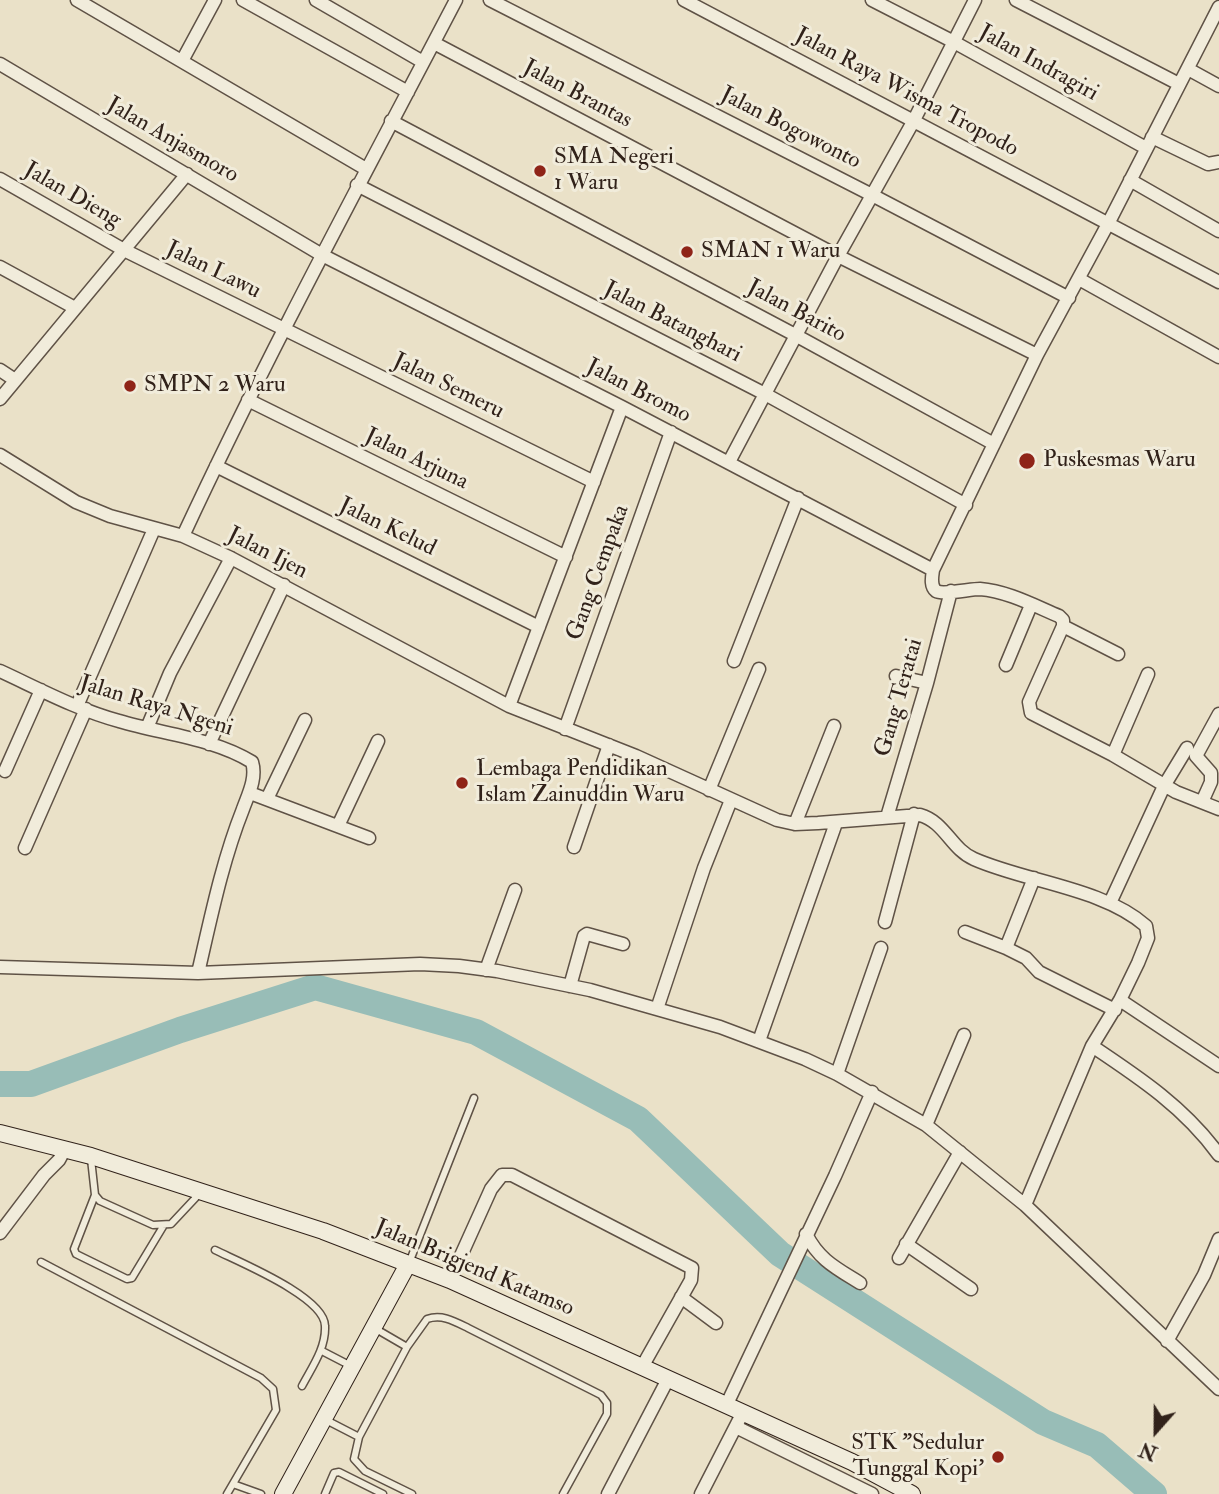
<!DOCTYPE html>
<html>
<head>
<meta charset="utf-8">
<style>
  body { margin:0 }
  #map { position:relative; width:1219px; height:1494px; overflow:hidden; background:#eae1c8; font-family:"IM FELL Double Pica",serif }
  canvas { display:block }
  .north { position:absolute; left:1121px; top:1396px; width:70px; height:70px; -webkit-text-stroke:5px #f1ecdb; paint-order:stroke; rotate:201deg; font-size:19px; font-weight:700; line-height:28px; text-align:center; color:#31221a }
  .north::after { content:''; display:block; margin:auto; width:24px; height:32px; background:#31221a; clip-path:polygon(50% 0,100% 100%,50% 72%,0 100%) }
</style>
</head>
<body>
<div id="map">
<canvas width="1219" height="1494"></canvas>
<div class="north">N</div>
</div>
<script>
const ctx = document.querySelector('canvas').getContext('2d');
ctx.lineJoin = 'round';
function stroke(path, color, width, dash) {
  ctx.strokeStyle = color;
  ctx.lineWidth = width;
  ctx.lineCap = dash ? 'butt' : 'round';
  ctx.setLineDash(dash || []);
  ctx.stroke(path);
}
function label(font, color, halo, rows, align = 'center') {
  ctx.font = font + ' "IM FELL Double Pica",serif';
  ctx.lineWidth = 6;
  ctx.setLineDash([]);
  ctx.textBaseline = 'middle';
  ctx.strokeStyle = halo;
  ctx.fillStyle = color;
  for (const [text, x, y, turn = 0] of rows) {
    ctx.save();
    ctx.translate(x, y);
    ctx.rotate((+turn || 0) * Math.PI / 180);
    ctx.textAlign = isNaN(turn) ? turn : align;
    if (halo) ctx.strokeText(text, 0, 0);
    ctx.fillText(text, 0, 0);
    ctx.restore();
  }
}
const river = new Path2D(`
  M0 1084H31L180 1030 315 987 476 1032 638 1119 780 1254 1043 1422 1097 1445 1154 1494`);
const lane = new Path2D(`
  M91 1159 95 1195 100 1201 153 1225 171 1224 201 1192
  M95 1195 74 1249 76 1254 127 1279 132 1278 164 1225
  M215 1250C239 1262 325 1297 325 1326 326 1348 312 1367 302 1386
  M41 1262 261 1378 273 1389 276 1410 227 1494
  M409 1263 474 1098
  M376 1329 407 1347
  M322 1351 351 1366
  M326 1420 359 1437
  M233 1484 261 1494
  M325 1494 334 1473 339 1472 383 1494
  M412 1494 365 1471 354 1459 359 1437 407 1347 427 1319C442 1314 454 1321 468 1328L601 1395 607 1403V1414L563 1494`);
const street = new Path2D(`
  M77 0 366 169
  M243 0 408 92
  M316 0 423 62
  M490 0 872 195 1069 298
  M684 0 1219 282
  M872 0 952 41 1146 148
  M1016 0 1179 84
  M1219 7 1109 222 1037 355 933 570C932 577 930 586 936 591 943 595 970 589 980 589 1007 591 1035 606 1059 616L1063 620V626L1029 702 1031 713 1113 755 1176 792 1219 809
  M434 43 838 256 1037 355
  M182 61 215 0
  M0 64 322 255 622 407 933 570
  M1188 69 1219 86
  M391 121 797 336 994 444
  M1152 137 1208 164 1219 162
  M0 179 124 250 594 482
  M1130 180 1219 231
  M357 185 765 394 966 505
  M0 267 75 308
  M1079 279 1219 357
  M0 370 15 380
  M0 399 187 174
  M248 400 566 557
  M0 455 76 502 110 516 183 536 231 558 509 706 636 756 777 820 795 824 818 823 920 815C945 822 951 849 974 859 1026 882 1103 888 1146 926L1148 938 1138 963 1120 1000 1092 1046 1025 1205
  M729 462 838 256 913 122 975 0
  M216 466 539 627
  M183 536C268 353 363 178 456 0
  M1063 626 1118 654
  M734 661 798 498
  M1006 665 1031 605
  M0 671C39 689 78 710 119 721 162 734 213 738 252 762 257 778 248 795 243 809 222 862 211 917 198 973
  M896 676 927 683
  M77 706 154 529
  M509 706 622 407
  M147 728 170 673 231 558
  M565 729 671 432
  M209 744 284 585
  M1113 755 1148 674
  M5 771 41 690
  M709 790 759 669
  M250 793 369 838
  M267 799 305 720
  M1202 802 1211 782V773L1196 756 1219 714
  M887 817 927 683 951 591
  M795 824 834 726
  M338 826 378 741
  M574 847 609 745
  M25 848 86 709
  M1110 903 1164 786 1187 748
  M885 922 914 814
  M965 932 1006 948 1026 958 1039 972 1115 1010
  M1006 948 1034 878
  M0 967 198 973 420 964 459 966 497 971 590 990 720 1027 805 1059 837 1074 926 1125 1025 1205 1219 1389
  M486 970 515 890
  M570 986 584 936 587 934 623 944
  M1120 1000 1219 1066
  M657 1009 704 868 731 800
  M759 1041 836 823
  M1092 1046C1140 1078 1185 1108 1219 1155
  M837 1074 881 948
  M926 1125 964 1035
  M0 1233 44 1175 59 1160 65 1149
  M806 1234C819 1260 836 1268 860 1283
  M906 1244 971 1289
  M899 1258 960 1152
  M450 1280 491 1189 502 1175H512L692 1268 691 1280 642 1367
  M681 1297 716 1323
  M1167 1341 1204 1275 1219 1239
  M726 1406 835 1176 872 1092
  M736 1427 872 1494
  M608 1494 668 1379
  M701 1494 739 1420`);
const secondary = new Path2D(`
  M0 1133 91 1156 323 1231 450 1280 852 1462 912 1494
  M283 1494 408 1264`);
const markers = [
  [540,171,7,"#8f2418"],
  [687,252,7,"#8f2418"],
  [130,386,7,"#8f2418"],
  [1027,461,9,"#8f2418"],
  [462,783,7,"#8f2418"],
  [998,1457,7,"#8f2418"]
];
const streetNames = [
  ["Jalan Indragiri",1038,64,29],
  ["Jalan Raya Wisma Tropodo",906,93,28],
  ["Jalan Brantas",577,95,28],
  ["Jalan Bogowonto",790,129,27],
  ["Jalan Anjasmoro",172,141,30],
  ["Jalan Dieng",72,196,30],
  ["Jalan Lawu",213,271,26],
  ["Jalan Barito",796,312,28],
  ["Jalan Batanghari",672,323,27],
  ["Jalan Semeru",448,387,26],
  ["Jalan Bromo",638,392,27],
  ["Jalan Arjuna",416,460,26],
  ["Jalan Kelud",387,528,26],
  ["Jalan Ijen",267,554,27],
  ["Gang Cempaka",599,573,-70],
  ["Gang Teratai",900,698,-74],
  ["Jalan Raya Ngeni",156,707,17],
  ["Jalan Brigjend Katamso",474,1269,23]
];
const poiNames = [
  ["SMA Negeri",554,158],
  ["1 Waru",554,184],
  ["SMAN 1 Waru",701,252],
  ["SMPN 2 Waru",144,386],
  ["Puskesmas Waru",1043,461],
  ["Lembaga Pendidikan",476,770],
  ["Islam Zainuddin Waru",476,796],
  ["STK \"Sedulur",984,1444,"right"],
  ["Tunggal Kopi'",984,1470,"right"]
];
stroke(river, '#98bdb7', 26);
stroke(lane, '#5f5246', 9);
stroke(street, '#5f5246', 15);
stroke(secondary, '#31221a', 18);
stroke(lane, '#f1ecdb', 6);
stroke(street, '#f1ecdb', 12);
stroke(secondary, '#f1ecdb', 16);
for (const [x, y, r, color] of markers) {
  const dot = new Path2D();
  dot.arc(x, y, r, 0, 2 * Math.PI);
  ctx.fillStyle = color;
  ctx.fill(dot);
  stroke(dot, '#f1ecdb', 2.5);
}
label('23px', '#31221a', '#f1ecdb', streetNames);
label('23px', '#31221a', '#f1ecdb', poiNames, 'left');
</script>
</body>
</html>
